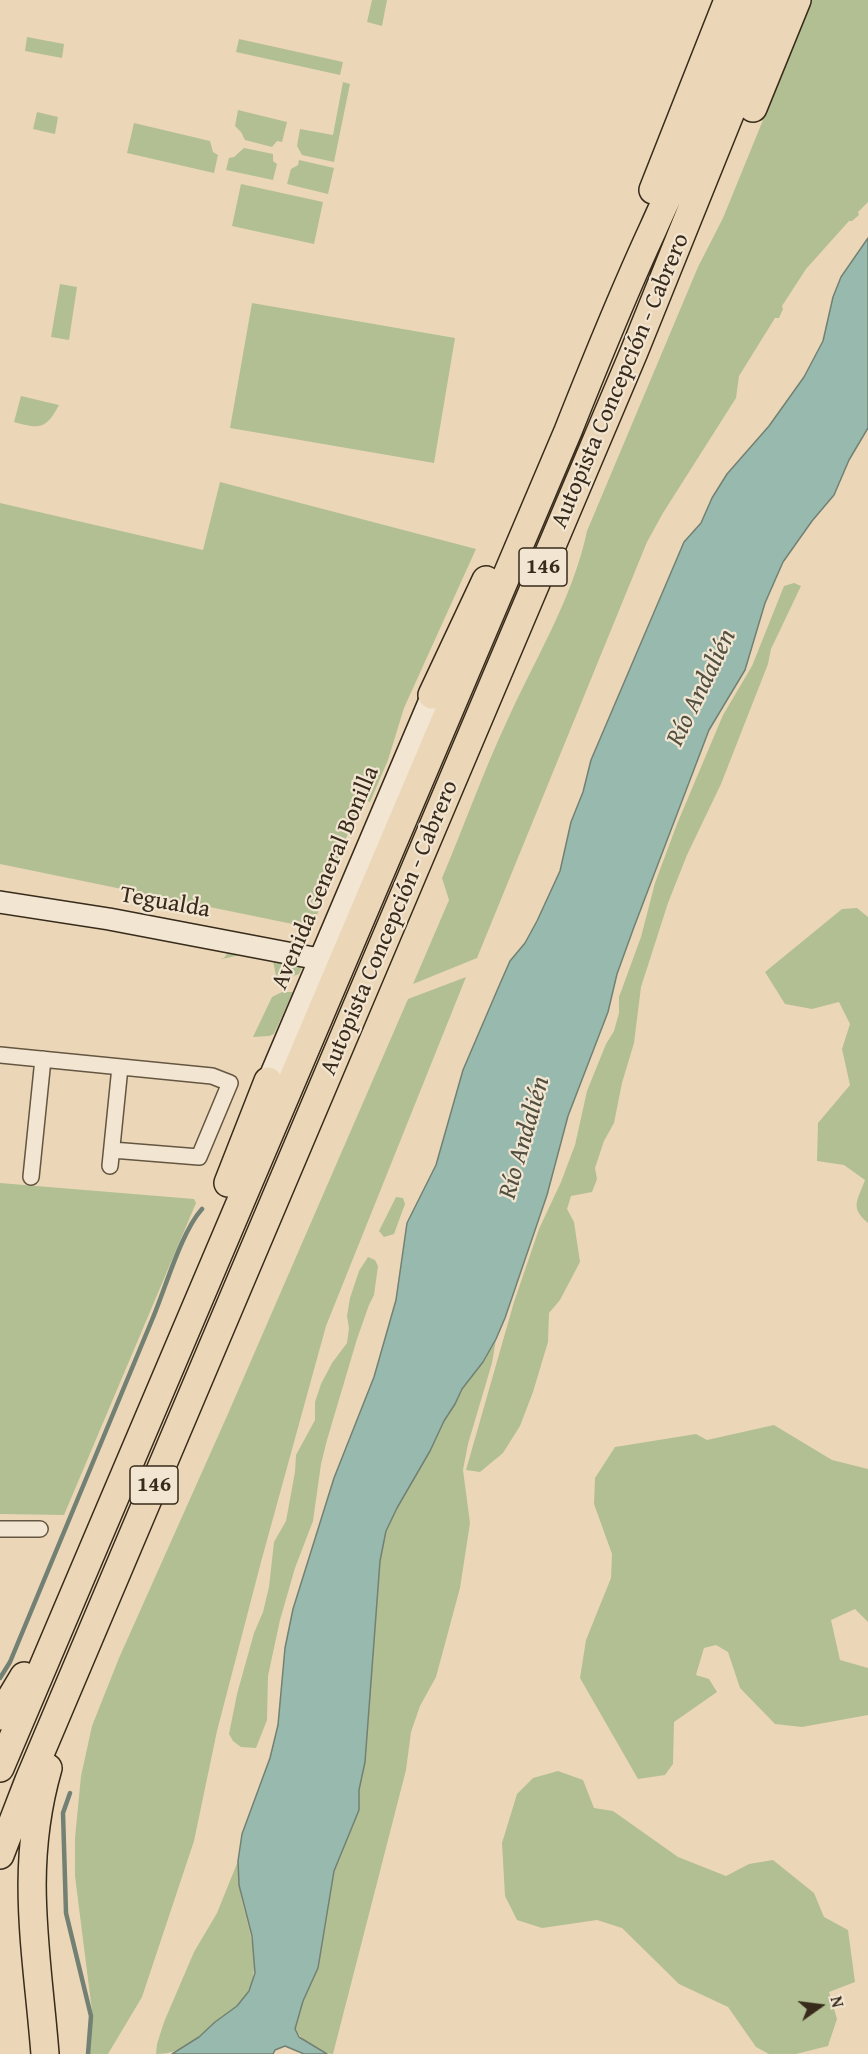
<!DOCTYPE html>
<html>
<head>
<meta charset="utf-8">
<style>
  body { margin:0 }
  #map { position:relative; width:868px; height:2054px; overflow:hidden; background:#ebd7b8; font-family:"Gentium Book Plus",serif }
  canvas { display:block }
  .north { position:absolute; left:790px; top:1976px; width:60px; height:60px; -webkit-text-stroke:4px #f2e5d1; paint-order:stroke; rotate:76deg; font-size:16px; font-weight:700; line-height:24px; text-align:center; color:#382b1b }
  .north::after { content:''; display:block; margin:auto; width:21px; height:27px; background:#382b1b; clip-path:polygon(50% 0,100% 100%,50% 72%,0 100%) }
</style>
</head>
<body>
<div id="map">
<canvas width="868" height="2054"></canvas>
<div class="north">N</div>
</div>
<script>
const ctx = document.querySelector('canvas').getContext('2d');
ctx.lineJoin = 'round';
function fill(path, color) {
  ctx.fillStyle = color;
  ctx.fill(path, 'evenodd');
}
function stroke(path, color, width, dash) {
  ctx.strokeStyle = color;
  ctx.lineWidth = width;
  ctx.lineCap = dash ? 'butt' : 'round';
  ctx.setLineDash(dash || []);
  ctx.stroke(path);
}
function label(font, color, halo, rows, align = 'center') {
  ctx.font = font + ' "Gentium Book Plus",serif';
  ctx.lineWidth = 4.5;
  ctx.setLineDash([]);
  ctx.textBaseline = 'middle';
  ctx.strokeStyle = halo;
  ctx.fillStyle = color;
  for (const [text, x, y, turn = 0] of rows) {
    ctx.save();
    ctx.translate(x, y);
    ctx.rotate((+turn || 0) * Math.PI / 180);
    ctx.textAlign = isNaN(turn) ? turn : align;
    if (halo) ctx.strokeText(text, 0, 0);
    ctx.fillText(text, 0, 0);
    ctx.restore();
  }
}
const green = new Path2D(`
  M372 0H387L382 26 367 22Z
  M812 0H868V202L858 212 859 215 852 221H849L806 269 782 306 783 309 779 318H775L739 376 736 398 663 513 647 542 477 958 413 984 449 900 442 878C464 826 483 772 507 721 535 659 573 598 587 531L698 267 723 218Z
  M27 37 64 44 62 58 25 51Z
  M239 39 343 62 340 75 236 52Z
  M343 82 350 84 334 162 302 155 297 146 300 129 333 135Z
  M238 110 287 122 282 142 277 141 272 147 245 140 241 132 235 126Z
  M37 112 58 117 55 134 33 129Z
  M134 123 210 141 213 152 218 155 214 173 127 153Z
  M244 148 273 154V161L277 164 273 180 226 170 229 158 234 157Z
  M299 160 334 168 328 194 287 184 291 169 298 165Z
  M241 184 323 202 314 244 232 226Z
  M60 284 77 287 69 340 51 337Z
  M252 303 455 338 434 463 230 428Z
  M21 396 59 405C46 430 39 429 14 422Z
  M220 482 476 549 404 708 388 760 370 802 361 799 312 928 0 864V503L203 550Z
  M794 583 801 586 771 649 768 664 721 784 687 855 668 903 641 987 634 1043 622 1083 614 1123 604 1141 595 1168 597 1179 592 1192 571 1196 567 1209 574 1222 580 1262 560 1300 549 1313 548 1342 533 1392 520 1426 503 1453 480 1472 466 1470 514 1302 539 1229 561 1182 575 1145 587 1091 606 1044 614 1031 619 1013V997L641 937 655 883 677 824 723 715 752 666 784 586Z
  M857 908 868 917V1223C849 1207 858 1200 865 1180L844 1165 817 1161 818 1123 850 1085 842 1049 850 1024 839 1002 812 1009 785 1004 765 972 842 909Z
  M222 945 298 957 303 964 299 974 282 980 276 976 272 956 249 952V953L222 959H220L224 958 227 954 225 947Z
  M466 977 326 1326 261 1562 217 1731 194 1841 142 1997 108 2054H88L92 2011 75 1876V1838L81 1776 92 1726 119 1658 227 1416 408 999Z
  M282 992H293L274 1034 269 1036 253 1037 272 997Z
  M0 1183 194 1199 196 1203 64 1515 0 1514Z
  M396 1197 403 1198 405 1204 394 1234 384 1237 379 1231Z
  M368 1257 375 1260 378 1266 374 1295 369 1305 357 1339 327 1440 321 1464 313 1521 295 1568 280 1620 268 1676 267 1720 256 1748 241 1747 233 1741 229 1734 237 1694 254 1633 263 1612 269 1587 274 1542 286 1521 295 1472 296 1455 315 1420V1402L321 1384 332 1363 347 1343 349 1328 347 1316 350 1298 359 1271Z
  M496 1339 492 1363 468 1444 463 1470 470 1523 460 1588 436 1677 420 1706 411 1732 406 1770 333 2054C320 2054 301 2040 295 2029L303 2001 318 1968 334 1871 359 1810V1790L365 1762 380 1561 386 1531 397 1508 430 1451 444 1421 455 1404 462 1389 483 1362Z
  M774 1425 832 1460 868 1469V1622L855 1609 831 1620 840 1660 868 1668V1715L802 1727 775 1724 740 1688 728 1652 716 1645 704 1648 696 1675 709 1679 717 1692 674 1722 673 1764 665 1775 638 1779 580 1678 586 1640 611 1578 612 1554 594 1504 595 1478 615 1447 696 1434 707 1440Z
  M558 1771 583 1780 594 1808 613 1811 678 1857 726 1876 749 1864 773 1860 814 1893 824 1917 848 1930 855 1982 829 1992 837 2019 828 2046 796 2054H769L756 2047 728 2007 679 1984 622 1928 597 1920 542 1928 517 1920 505 1896 502 1843 517 1794 533 1778Z
  M238 1861C238 1868 238 1876 239 1884 244 1923 272 1973 237 2006 229 2014 219 2018 211 2025 194 2042 180 2054 156 2054L157 2044 164 2022 194 1952 217 1913Z`);
const water = new Path2D(`
  M868 238V428L849 460 834 495 812 521 783 562 765 603 745 670 709 730 634 927 617 974 608 1012 568 1116 547 1195 505 1318 496 1339 483 1362 462 1389 455 1404 444 1421 430 1451 397 1508 386 1531 380 1561 365 1762 359 1790V1810L334 1871 318 1968 303 2001 295 2029 299 2037 327 2054H304L285 2046 275 2050 273 2054H172L199 2037 215 2022 237 2006 249 1991 255 1973 252 1936 239 1885 238 1861 242 1834 270 1758 278 1725 285 1648 293 1609 334 1478 374 1377 396 1300 407 1223 436 1165 463 1070 499 986 510 961 525 943 537 921 560 871 571 822 583 792 591 760 684 542 701 523 712 498 727 474 769 426 804 377 823 341 833 297 841 277Z`);
const stream = new Path2D(`
  M0 1678 10 1662C58 1548 104 1434 152 1320 165 1290 181 1232 202 1209
  M70 1793 63 1813 66 1913 91 2016 88 2054`);
const street = new Path2D(`
  M0 1055 212 1076 230 1083 199 1157 112 1150
  M110 1166 120 1067
  M31 1177 43 1059
  M0 1529H40`);
const secondary = new Path2D(`
  M0 902 109 919 319 959
  M268 1081 432 695`);
const highway = new Path2D(`
  M753 108 797 0
  M653 190 728 0
  M432 695 486 580
  M228 1183 268 1081
  M0 1716 24 1676
  M0 1768 568 431C595 363 622 296 653 229 687 153 724 78 755 0
  M0 1855 29 1780 634 352 776 0
  M45 2054C37 1952 19 1869 48 1768`);
const shields = [
  [543,567,48],
  [154,1485,48]
];
const shieldNames = [
  ["146",543,567],
  ["146",154,1485]
];
const streetNames = [
  ["Autopista Concepción - Cabrero",621,381,-67],
  ["Avenida General Bonilla",326,878,-67],
  ["Tegualda",165,903,10],
  ["Autopista Concepción - Cabrero",390,928,-67]
];
const waterNames = [
  ["Río Andalién",702,688,-64],
  ["Río Andalién",525,1138,-74]
];
fill(green, '#b2bf93');
fill(water, '#98baae');
stroke(water, '#728173', 1.5);
stroke(stream, '#728173', 4.5);
stroke(street, '#655642', 18);
stroke(secondary, '#382b1b', 24);
stroke(highway, '#382b1b', 30);
stroke(street, '#f2e5d1', 15);
stroke(secondary, '#f2e5d1', 21);
stroke(highway, '#ebd7b8', 27);
for (const [x, y, w] of shields) {
  const box = new Path2D();
  box.roundRect(x - w / 2, y - 19, w, 38, 4.5);
  ctx.fillStyle = '#f2e5d1';
  ctx.fill(box);
  stroke(box, '#382b1b', 1.5);
}
label('bold 22px', '#382b1b', null, shieldNames);
label('24px', '#382b1b', '#f2e5d1', streetNames);
label('italic 26px', '#504f40', '#f2e5d1', waterNames);
</script>
</body>
</html>
